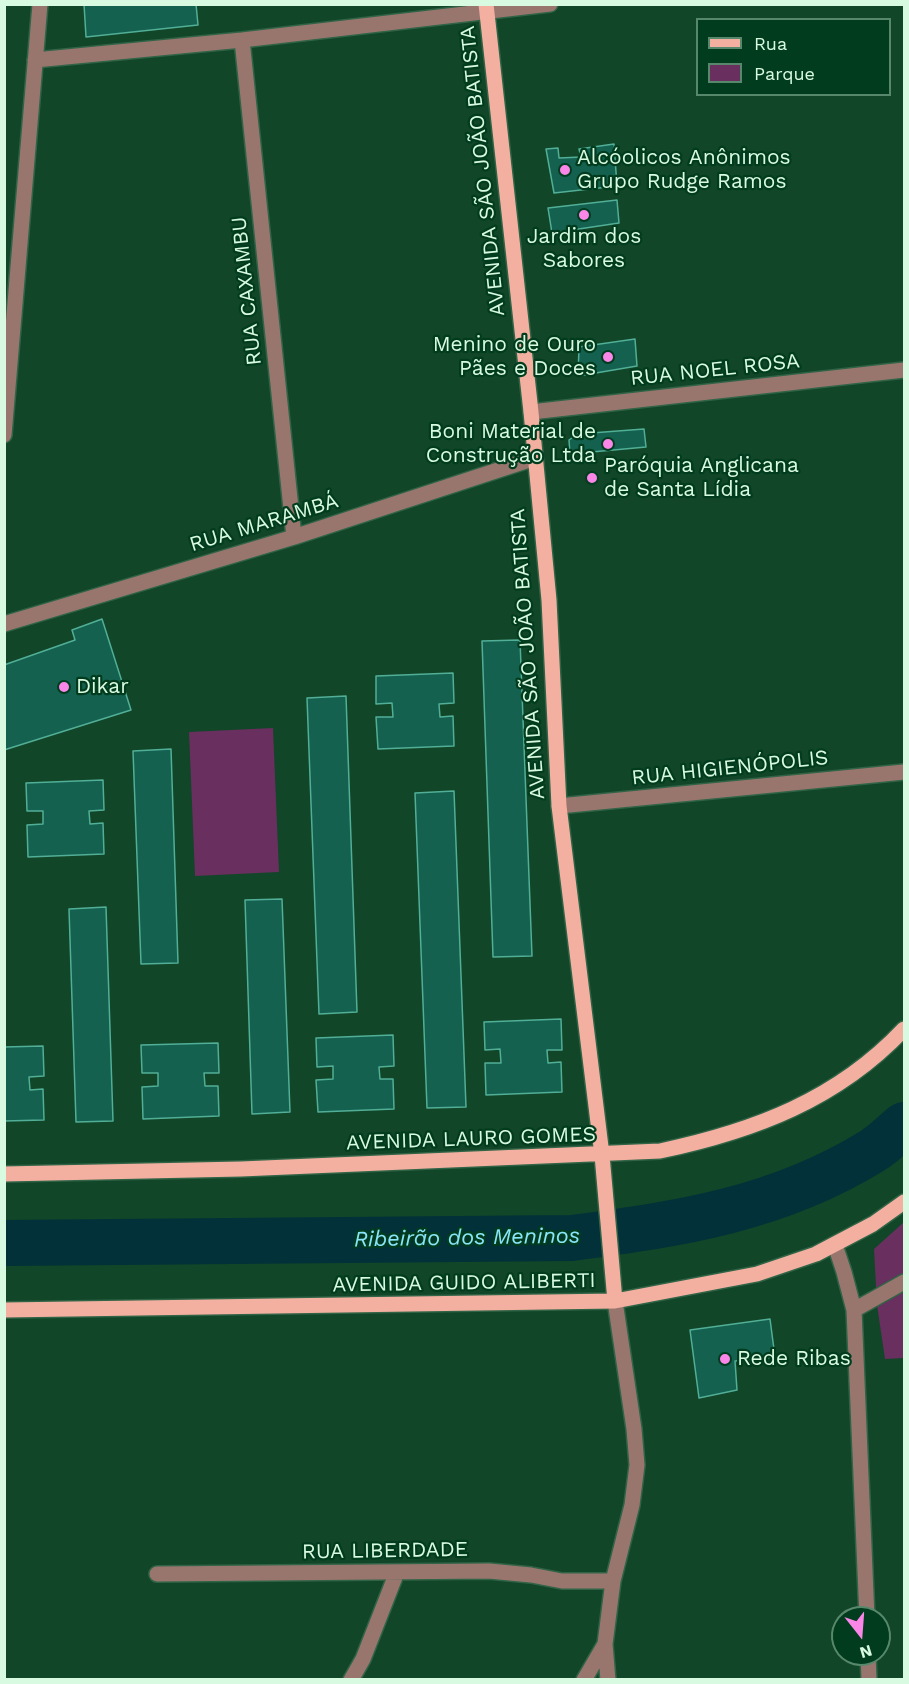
<!DOCTYPE html>
<html>
<head>
<meta charset="utf-8">
<style>
  body { margin:0 }
  #map { position:relative; width:909px; height:1684px; overflow:hidden; background:#114628; font-family:"Work Sans",sans-serif }
  canvas { display:block }
  .frame { position:absolute; inset:0; border:6px solid #d8fae1; pointer-events:none }
  .legend { position:absolute; left:696px; top:18px; width:195px; height:78px; box-sizing:border-box; background:#023c1e; border:2px solid #58886c; margin:0; padding:8px 10px; list-style:none; font-size:18px; color:#d8fae1 }
  .legend li { display:flex; align-items:center; gap:12px; height:30px }
  .legend b { width:30px; border:2px solid #58886c }
  .north { position:absolute; left:831px; top:1606px; width:60px; height:60px; box-sizing:border-box; background:#023c1e; border:2px solid #58886c; border-radius:50%; rotate:163deg; font-size:16px; font-weight:700; line-height:24px; text-align:center; color:#d8fae1 }
  .north::after { content:''; display:block; margin:auto; width:21px; height:27px; background:#fa87e7; clip-path:polygon(50% 0,100% 100%,50% 72%,0 100%) }
</style>
</head>
<body>
<div id="map">
<canvas width="909" height="1684"></canvas>
<div class="frame"></div>
<ul class="legend">
<li><b style="height:8px;background:#f3b0a0"></b>Rua</li>
<li><b style="height:16px;background:#682f5f"></b>Parque</li>
</ul>
<div class="north">N</div>
</div>
<script>
const ctx = document.querySelector('canvas').getContext('2d');
ctx.lineJoin = 'round';
function fill(path, color) {
  ctx.fillStyle = color;
  ctx.fill(path, 'evenodd');
}
function stroke(path, color, width, dash) {
  ctx.strokeStyle = color;
  ctx.lineWidth = width;
  ctx.lineCap = dash ? 'butt' : 'round';
  ctx.setLineDash(dash || []);
  ctx.stroke(path);
}
function label(font, color, halo, rows, align = 'center') {
  ctx.font = font + ' "Work Sans",sans-serif';
  ctx.lineWidth = 4.5;
  ctx.setLineDash([]);
  ctx.textBaseline = 'middle';
  ctx.strokeStyle = halo;
  ctx.fillStyle = color;
  for (const [text, x, y, turn = 0] of rows) {
    ctx.save();
    ctx.translate(x, y);
    ctx.rotate((+turn || 0) * Math.PI / 180);
    ctx.textAlign = isNaN(turn) ? turn : align;
    if (halo) ctx.strokeText(text, 0, 0);
    ctx.fillText(text, 0, 0);
    ctx.restore();
  }
}
const green = new Path2D(`
  M273 728 279 872 195 876 189 732Z
  M904 1222V1358L885 1359 877 1305 874 1249Z`);
const river = new Path2D(`
  M4 1243 572 1238C680 1224 778 1209 872 1151 884 1144 894 1133 904 1125`);
const building = new Path2D(`
  M84 4H196L198 25 86 37Z
  M614 144 617 186 554 193 546 149 558 148 559 158 581 157 579 149Z
  M617 200 619 223 552 233 548 208Z
  M635 339 637 366 578 376 579 347Z
  M644 429 646 447 570 454 569 440 578 434Z
  M102 619 131 710 4 750V665L75 640 72 630Z
  M520 640 532 956 493 957 482 641Z
  M453 673 454 703 439 704 440 717 453 716 454 746 378 749 376 717H393L392 703 376 704V676Z
  M346 696 357 1012 319 1014 307 698Z
  M171 749 178 963 141 964 133 751Z
  M103 780 104 810 89 811 90 824 103 823 104 854 28 857 27 825 43 824V811H27L26 783Z
  M454 791 466 1107 427 1108 415 793Z
  M282 899 290 1112 252 1114 245 900Z
  M106 907 113 1121 76 1122 69 909Z
  M561 1019 562 1050H547L548 1063 561 1062 562 1092 486 1095 485 1063H501L500 1049 485 1050 484 1022Z
  M393 1035 394 1066 379 1067 380 1079H393L394 1109 318 1112 316 1080 333 1079V1066L317 1067 316 1038Z
  M218 1043 219 1073H204L205 1086H218L219 1116 143 1119 142 1087 158 1086V1073H142L141 1045Z
  M43 1046 44 1076 29 1077 30 1090 43 1089 44 1120 4 1121V1047Z
  M770 1319 775 1357 735 1361 737 1390 699 1398 690 1330Z`);
const minor = new Path2D(`
  M242 40 294 537
  M35 60 242 40 550 4
  M531 412 904 370
  M4 435 40 4
  M4 624 294 537 535 458
  M559 806 904 772
  M835 1245 844 1272 854 1310 867 1618
  M854 1310 904 1282
  M157 1574 489 1571 531 1575 562 1581H613
  M605 1644 608 1680
  M868 1654 869 1680
  M351 1680 363 1659 397 1572
  M584 1680 605 1644 613 1581 632 1505 637 1465 634 1429 615 1301`);
const major = new Path2D(`
  M486 4 531 412 549 600 559 806 602 1155 615 1301
  M4 1174 241 1169 660 1151C754 1131 837 1100 904 1029
  M4 1310 615 1301 757 1274 816 1254 873 1224 904 1202`);
const markers = [
  [565,170,6,"#fa87e7"],
  [584,215,6,"#fa87e7"],
  [608,357,6,"#fa87e7"],
  [608,444,6,"#fa87e7"],
  [592,478,6,"#fa87e7"],
  [64,687,6,"#fa87e7"],
  [725,1359,6,"#fa87e7"]
];
const poiNames = [
  ["Alcóolicos Anônimos",577,158],
  ["Grupo Rudge Ramos",577,182],
  ["Jardim dos",584,237,"center"],
  ["Sabores",584,261,"center"],
  ["Menino de Ouro",596,345,"right"],
  ["Pães e Doces",596,369,"right"],
  ["Boni Material de",596,432,"right"],
  ["Construção Ltda",596,456,"right"],
  ["Paróquia Anglicana",604,466],
  ["de Santa Lídia",604,490],
  ["Dikar",76,687],
  ["Rede Ribas",737,1359]
];
const streetNames = [
  ["AVENIDA SÃO JOÃO BATISTA",483,171,-96],
  ["RUA CAXAMBU",247,291,-96],
  ["RUA NOEL ROSA",715,370,-6],
  ["RUA MARAMBÁ",264,523,-17],
  ["AVENIDA SÃO JOÃO BATISTA",528,654,-94],
  ["RUA HIGIENÓPOLIS",730,768,-6],
  ["AVENIDA LAURO GOMES",471,1139,-2],
  ["AVENIDA GUIDO ALIBERTI",464,1283,-1],
  ["RUA LIBERDADE",385,1551,-1]
];
const waterNames = [
  ["Ribeirão dos Meninos",467,1238,-1]
];
fill(green, '#682f5f');
stroke(river, '#02313a', 46);
fill(building, '#146150');
stroke(building, '#52af97', 1.5);
stroke(minor, '#316346', 18);
stroke(major, '#316346', 18);
stroke(minor, '#98766e', 15);
stroke(major, '#f3b0a0', 15);
for (const [x, y, r, color] of markers) {
  const dot = new Path2D();
  dot.arc(x, y, r, 0, 2 * Math.PI);
  ctx.fillStyle = color;
  ctx.fill(dot);
  stroke(dot, '#023c1e', 2);
}
label('21px', '#d8fae1', '#023c1e', poiNames, 'left');
label('21px', '#d8fae1', '#023c1e', streetNames);
label('italic 22px', '#89e5fa', '#023c1e', waterNames);
</script>
</body>
</html>
